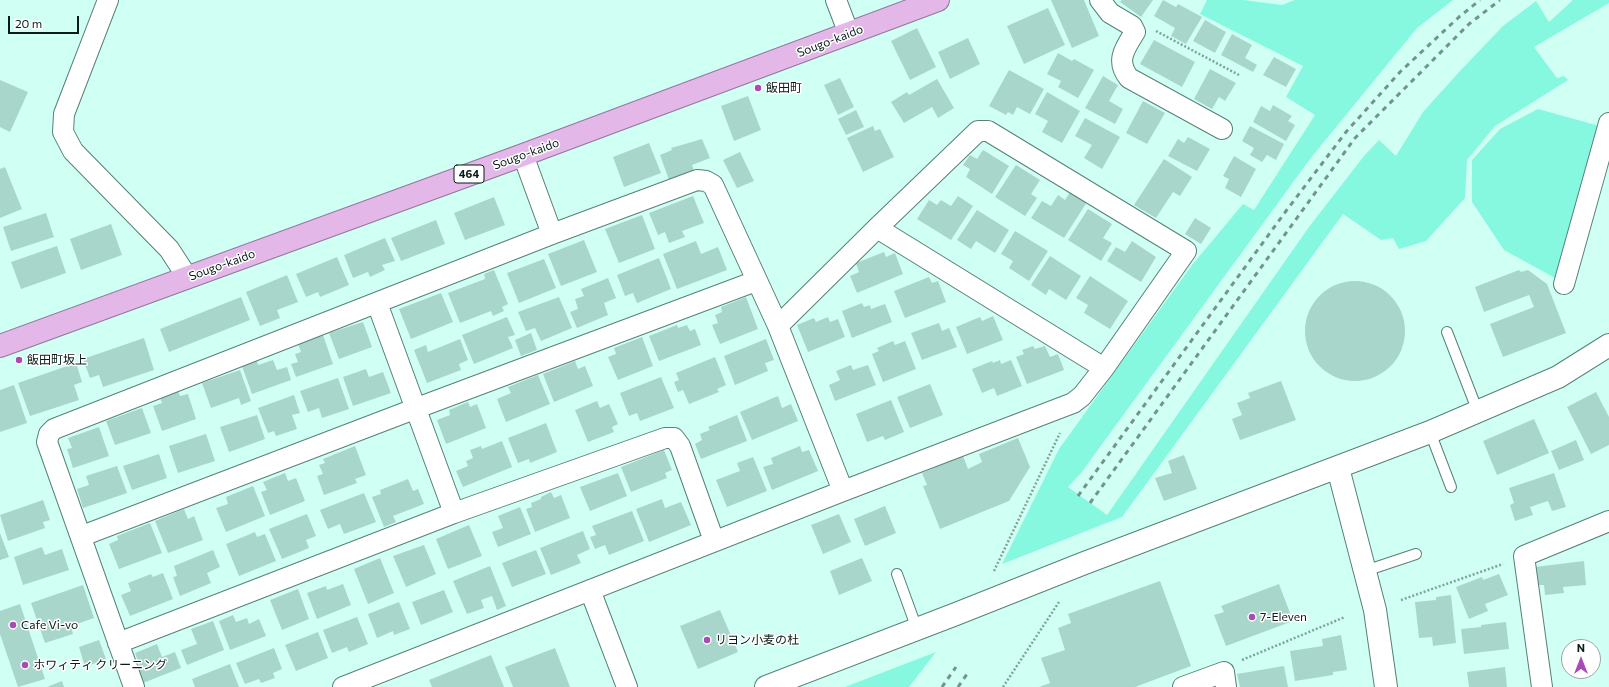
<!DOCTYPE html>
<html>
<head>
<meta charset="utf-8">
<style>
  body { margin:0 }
  #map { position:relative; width:1609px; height:687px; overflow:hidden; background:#d0fff3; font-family:Commissioner,sans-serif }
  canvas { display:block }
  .north { position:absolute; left:1561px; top:639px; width:40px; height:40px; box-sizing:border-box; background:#fff; border:1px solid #9da4a3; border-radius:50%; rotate:0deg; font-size:11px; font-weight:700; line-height:16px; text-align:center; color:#0a1c18 }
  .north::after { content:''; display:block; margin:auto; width:14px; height:18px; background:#a84bb5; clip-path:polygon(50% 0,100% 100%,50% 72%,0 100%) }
  .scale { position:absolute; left:8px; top:16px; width:71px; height:18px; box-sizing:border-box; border:2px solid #0a1c18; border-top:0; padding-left:5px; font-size:12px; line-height:14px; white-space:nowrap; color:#0a1c18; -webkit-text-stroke:3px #fff; paint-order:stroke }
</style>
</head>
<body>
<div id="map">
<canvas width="1609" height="687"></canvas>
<div class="north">N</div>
<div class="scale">20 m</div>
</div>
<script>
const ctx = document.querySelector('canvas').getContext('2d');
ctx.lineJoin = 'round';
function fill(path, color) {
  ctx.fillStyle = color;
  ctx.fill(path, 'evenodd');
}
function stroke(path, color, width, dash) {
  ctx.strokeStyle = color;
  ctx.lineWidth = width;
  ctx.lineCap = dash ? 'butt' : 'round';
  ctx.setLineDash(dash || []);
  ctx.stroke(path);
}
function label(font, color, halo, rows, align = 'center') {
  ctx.font = font + ' Commissioner,"Noto Sans JP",sans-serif';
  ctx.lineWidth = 3;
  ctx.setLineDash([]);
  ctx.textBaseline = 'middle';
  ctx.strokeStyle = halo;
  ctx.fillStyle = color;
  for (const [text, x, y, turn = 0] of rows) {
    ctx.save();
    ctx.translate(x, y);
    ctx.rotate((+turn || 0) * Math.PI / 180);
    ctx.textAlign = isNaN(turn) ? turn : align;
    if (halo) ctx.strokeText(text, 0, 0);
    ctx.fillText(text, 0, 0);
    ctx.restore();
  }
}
const green = new Path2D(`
  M1207 0H1243L1282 5 1295 0H1453L1417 28 1310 159 1081 473 1068 487 1107 515 1309 227 1364 156 1379 140 1396 156 1423 112 1460 71 1503 26 1536 1 1549 22 1573 0H1609V3L1534 47 1557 78 1564 76 1568 80 1495 126 1467 160 1465 198 1426 241 1399 249 1393 238 1381 240 1343 214 1122 517 1002 564 1059 449 1192 265 1243 204 1254 210 1315 115 1286 97 1303 66 1200 14Z
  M1538 109 1603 127 1555 278 1504 250 1472 202V160L1500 129Z
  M936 652 909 687H845Z`);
const building = new Path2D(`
  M1051 0H1084L1099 36 1072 48Z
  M1122 0H1153L1141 17 1120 2Z
  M1163 0 1176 7 1178 4 1202 17 1186 44 1171 36 1175 28 1154 16Z
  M1048 8 1065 45 1024 64 1007 26Z
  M1205 20 1226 32 1215 53 1193 41Z
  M917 28 936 67 910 80 891 41Z
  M1232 34 1252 45 1245 58 1257 65 1253 72 1221 55Z
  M968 38 980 64 950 79 938 52Z
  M1154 40 1195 62 1182 87 1140 64Z
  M1058 53 1072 61 1074 59 1094 70 1078 98 1058 87 1061 81 1047 74Z
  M1274 57 1296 69 1286 87 1263 75Z
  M1210 69 1236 83 1225 101 1219 97 1212 109 1194 99Z
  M1009 70 1044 89 1030 114 1017 107 1013 115 1008 112 1006 115 989 106Z
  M1103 76 1118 85 1109 101 1123 109 1115 124 1085 108Z
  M840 78 854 107 838 115 824 85Z
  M937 79 954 108 938 118 932 107 904 123 891 102 907 92 909 95Z
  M0 80 28 92 10 132 0 127Z
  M1047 92 1080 111 1062 143 1042 132 1048 121 1035 114Z
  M748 96 761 130 734 141 721 106Z
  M1143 101 1165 113 1147 144 1126 133Z
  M1273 105 1292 116 1288 121 1295 125 1286 141 1253 122 1261 106 1270 111Z
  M856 110 864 127 846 135 838 119Z
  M1085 118 1120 137 1102 169 1084 158 1092 145 1075 136Z
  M873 126 875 131 880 129 894 157 863 172 847 138Z
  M1250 126 1284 144 1276 160 1267 155 1262 162 1250 155 1254 148 1242 141Z
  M1188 137 1210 149 1197 171 1168 156 1178 139 1184 143Z
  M702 139 710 158 692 165 694 171 669 180 660 155 672 150 671 148Z
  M649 143 661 173 624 187 613 157Z
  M983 150 1009 166 992 194 966 177 970 169 963 165 970 155 977 159Z
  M740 152 754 181 737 188 723 160Z
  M1234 156 1256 169 1241 197 1225 188 1229 179 1223 176Z
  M1164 159 1192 177 1180 196 1173 192 1156 218 1134 205Z
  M1016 165 1040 180 1031 194 1037 198 1025 216 995 197Z
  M5 167 22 209 0 218V169Z
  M1070 192 1087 202 1064 238 1031 218 1042 201 1051 206 1058 195 1065 200Z
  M693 196 704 223 682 231 685 237 669 243 665 232 658 235 649 213Z
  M958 196 973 206 951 240 917 219 929 200 937 205 941 200 951 206Z
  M494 197 505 225 465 240 454 213Z
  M1088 209 1112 224 1103 238 1112 243 1101 261 1068 240Z
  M977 210 1009 230 995 253 976 241 971 249 957 240Z
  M46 213 54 237 11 251 3 227Z
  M642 215 655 249 619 263 605 229Z
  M1195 218 1211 228 1201 244 1185 234Z
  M436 220 445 244 401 261 391 238Z
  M111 224 122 255 81 270 70 239Z
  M1015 231 1048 251 1029 281 1009 268 1013 261 1001 254Z
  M385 238 395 261 382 265 385 270 370 277 368 272 353 278 344 255Z
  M584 240 597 272 561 286 548 254Z
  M696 241 701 254 718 247 727 270 677 289 663 254Z
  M1132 241 1156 257 1141 282 1107 261 1116 247 1125 252Z
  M57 246 66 273 21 289 11 262Z
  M884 252 886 257 895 253 903 274 857 293 850 276 859 272 856 263Z
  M1050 256 1081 276 1066 300 1049 289 1046 295 1031 285Z
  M337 257 349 285 320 297 318 292 306 297 296 274Z
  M659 258 671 289 637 303 633 293 625 296 617 275Z
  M544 259 556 288 519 303 507 273Z
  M494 270 508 304 502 307 504 311 493 316 491 311 460 323 448 293 485 279 484 274Z
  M1519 270 1521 272 1528 270 1547 284 1566 333 1503 357 1490 324 1534 307 1529 295 1484 312 1475 287Z
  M287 275 298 302 277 310 280 318 260 326 246 292Z
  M1090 276 1128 301 1110 329 1084 313 1088 305 1076 298Z
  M929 277 932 283 938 281 946 302 905 318 894 291Z
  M608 278 616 298 604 303 608 315 577 328 570 312 578 309 575 299 584 296 581 289Z
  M1305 331a50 50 0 1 1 100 0a50 50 0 1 1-100 0Z
  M441 293 453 322 411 339 399 309Z
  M241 297 250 320 169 352 160 329Z
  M559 297 572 328 541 341 535 328 526 331 518 312Z
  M746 297 758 329 720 344 712 325 718 323 715 315 722 312 721 307Z
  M862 303 864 307 870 305 871 309 885 304 892 322 852 338 842 311Z
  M993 316 1003 340 967 354 956 327 980 317 982 321Z
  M507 317 515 335 508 337 513 348 474 364 462 335Z
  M828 317 830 322 838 319 845 337 808 352 797 325 814 318 816 322Z
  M363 322 372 347 339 359 329 333Z
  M939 323 942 331 949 328 957 347 922 360 911 333Z
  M677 325 678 328 687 325 690 331 695 329 701 345 659 361 649 336Z
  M531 333 537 350 521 356 515 340Z
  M323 335 333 364 296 377 291 364 298 362 295 354 301 352 298 344Z
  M642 337 653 366 618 380 608 357 616 354 614 348Z
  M144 338 154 370 103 387 99 375 90 378 83 359Z
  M460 339 468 360 459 364 461 370 427 383 414 350 426 345 428 352Z
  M766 339 774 360 765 363 768 371 735 385 724 356Z
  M893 341 895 345 905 341 916 369 883 382 872 354 879 351 877 348Z
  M1033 346 1035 349 1045 346 1050 357 1058 354 1064 370 1027 384 1016 357 1024 354 1022 350Z
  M715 357 726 385 717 389 719 392 689 404 683 390 678 392 674 382 679 380 676 373Z
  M273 360 277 370 287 367 291 380 252 394 242 366 257 361 258 365Z
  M1000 360 1001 364 1011 360 1022 386 997 396 994 388 982 393 972 369 992 361 993 363Z
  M575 361 578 369 585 366 593 386 554 402 543 374Z
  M76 363 82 382 74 385 79 400 30 416 18 383Z
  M851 365 853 370 868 365 876 385 835 401 829 385 840 380 836 371Z
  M366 369 369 377 383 372 391 393 353 406 343 377Z
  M240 370 251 401 241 405 239 398 211 408 202 383Z
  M538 375 550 404 506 422 497 399 511 393 508 387Z
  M661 377 674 408 640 421 637 413 629 416 620 393Z
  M338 378 349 409 322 418 319 408 308 412 300 391Z
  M1281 381 1296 420 1240 440 1232 419 1242 415 1237 403 1250 398 1248 393Z
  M930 384 943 415 910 428 897 397Z
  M14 385 27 423 0 432V390Z
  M178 391 180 396 188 394 196 419 162 431 153 406 162 403 160 398Z
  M1596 392 1609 417V445L1591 454 1567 407Z
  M294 395 300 413 292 415 297 429 276 436 274 431 268 433 258 408Z
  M778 396 782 408 791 404 798 421 752 440 740 412Z
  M891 400 904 432 885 440 883 436 867 442 856 414Z
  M597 401 600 408 609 404 618 424 612 427 614 432 588 442 575 410Z
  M468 402 470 407 477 404 486 428 446 444 437 420 450 415 449 410Z
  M142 408 151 433 115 445 106 421Z
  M257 415 265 439 229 452 220 427Z
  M737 415 747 441 701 459 695 444 702 440 700 434 710 430 708 427Z
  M1534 419 1549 453 1497 475 1483 441Z
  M546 423 557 452 530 463 529 459 518 463 508 438Z
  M99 427 109 456 73 468 67 449 72 448 68 438Z
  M206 434 215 461 178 473 169 446Z
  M1018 438 1030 467 1009 501 940 529 923 486 927 485 922 473 963 456 968 469 982 462 979 454Z
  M1576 440 1584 460 1559 470 1551 451Z
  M502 441 512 467 463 487 456 471 468 466 466 461 473 458 470 450 481 446 482 449Z
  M355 446 366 475 355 479 357 483 324 495 317 476 323 474 319 465 325 463 323 459Z
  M800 446 802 452 809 450 818 471 772 490 763 467 773 464 771 458Z
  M664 450 672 470 665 473 667 478 631 492 621 467Z
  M159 454 167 478 132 490 123 466Z
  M1184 455 1197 489 1164 501 1155 478 1172 473 1168 461Z
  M753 457 767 491 727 507 716 480 740 471 737 463Z
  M117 466 127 493 83 508 77 489 89 485 86 476Z
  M285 473 288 481 296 478 305 501 270 515 261 492 267 490 263 482Z
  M618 473 627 496 590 511 580 487Z
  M1554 473 1566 507 1552 511 1548 501 1530 507 1533 515 1515 521 1510 505 1514 503 1509 488Z
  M408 479 413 491 418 489 424 504 393 516 396 522 384 527 372 497 381 494 380 490Z
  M253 486 265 516 226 532 216 508 228 504 226 497Z
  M551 492 554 498 561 495 570 518 535 532 526 509 532 507 531 503 541 499V497Z
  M364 493 376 522 344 534 340 524 328 529 320 510Z
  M662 499 665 508 681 502 691 525 649 542 636 509Z
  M43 500 50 520 43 522 45 528 8 541 0 515Z
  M885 506 896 533 865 546 854 519Z
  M520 507 531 534 498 547 492 532 503 528 498 516Z
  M184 509 188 519 194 516 203 540 168 553 155 521Z
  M632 511 644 541 609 555 605 545 595 549 590 537 596 535 592 526Z
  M307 514 316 536 306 540 309 548 282 559 269 529Z
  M839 514 851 542 823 554 811 525Z
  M150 523 162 553 119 569 109 544 118 540 117 536Z
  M469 525 482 556 448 569 436 539Z
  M583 531 590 549 577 555 581 563 551 575 540 548Z
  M255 532 257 537 265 534 276 561 239 576 226 544Z
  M0 533 9 557 0 560Z
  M424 545 436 574 406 587 393 556Z
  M42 547 45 555 62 549 69 570 23 585 14 557Z
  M213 550 220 567 207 573 211 583 180 596 173 577 177 576 174 566Z
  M536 550 546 574 512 587 502 563Z
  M380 558 394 593 368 604 354 569Z
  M862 558 872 581 839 595 830 571Z
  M1584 561 1586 585 1563 587 1564 593 1545 595 1544 585H1538L1535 567Z
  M490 566 506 606 497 610 492 596 481 600 484 608 467 614 453 581Z
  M163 573 173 599 130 616 121 595 131 591 128 583 151 574 153 577Z
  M1499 574 1508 595 1485 604 1488 611 1469 619 1456 587 1482 577 1483 580Z
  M1160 581 1191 666 1135 687H1039L1050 683 1041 658 1065 650 1058 628 1071 623 1068 614Z
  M343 584 351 605 317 619 307 593 326 586 327 590Z
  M1279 584 1293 621 1226 646 1214 615 1224 612 1221 606Z
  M83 585 94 618 71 626 73 634 45 643 31 603Z
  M298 589 309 619 282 630 270 600Z
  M444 590 453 612 421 625 412 602Z
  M1451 595 1456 643 1433 646 1432 637 1419 638 1415 602 1436 600V597Z
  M399 602 410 629 394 635 393 631 377 638 368 614Z
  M20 604 45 679 18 687 0 634V611Z
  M720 610 738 652 698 669 680 626Z
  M233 615 236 622 247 618 249 624 259 619 266 636 230 650 219 621Z
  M357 617 368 644 349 652 347 647 332 653 323 630Z
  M213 621 224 650 187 665 181 650 197 644 191 629Z
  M1506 622 1509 649 1464 654 1461 629 1481 627V625Z
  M318 632 328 658 296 671 285 645Z
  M1341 635 1347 670 1333 672V675L1295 681 1290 651 1323 646 1322 639Z
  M99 640 106 659 85 667 79 647Z
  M157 644 162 657 175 652 181 668 143 683 136 666 139 664 135 653Z
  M274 648 282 669 273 673 275 678 261 683 259 679 245 684 236 663Z
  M555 648 570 687H513L505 667Z
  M491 655 504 687H432L429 680Z
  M230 664 239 687H195L192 679Z
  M1284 666 1288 687H1240L1237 674Z
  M1505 667 1507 687H1469L1467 672Z
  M62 681 64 687H47Z`);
const path = new Path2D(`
  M1156 31 1239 75
  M994 571 1060 433
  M1401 600 1503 564
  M1242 660 1345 617
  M1003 687 1059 602`);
const service = new Path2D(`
  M1447 332 1478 412
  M1430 432 1451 487
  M1365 571 1416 554
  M897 574 917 629`);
const minor = new Path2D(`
  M108 0 64 114 63 132 73 151 169 249 182 269 185 279
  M836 0 849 34
  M1100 0 1110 13 1132 26 1135 32C1125 48 1115 61 1129 78L1222 129
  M523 155 552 234
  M877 228 1104 368
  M1564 284 1609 123
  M377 303 454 513
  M82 536 417 408 756 281
  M590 590 627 687
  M118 643 454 513 665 438H674L680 446 714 541
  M134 687 47 442 49 434 54 429 552 234 697 180 706 181 713 185 778 326 843 491
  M343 687 843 491 1073 403 1082 396 1104 368 1186 251 988 131H978L877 228 778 326
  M1183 687 1224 672 1226 687
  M1542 687 1524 556 1609 521`);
const tertiary = new Path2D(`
  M1338 468 1375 610 1386 687
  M766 687 956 614 1082 564 1430 432 1558 377 1609 345`);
const trunk = new Path2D(`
  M0 346 523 155 938 0`);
const rail = new Path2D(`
  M1078 496 1286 211 1346 132 1400 72 1459 17 1480 0
  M1090 503 1355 138 1469 24 1500 0
  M942 687 956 667
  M958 687 967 674`);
const markers = [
  [758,88,4,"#a84bb5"],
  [19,360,4,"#a84bb5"],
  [1252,617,4,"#a84bb5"],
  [13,625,4,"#a84bb5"],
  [707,640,4,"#a84bb5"],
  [25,665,4,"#a84bb5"]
];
const shields = [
  [469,174,30]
];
const shieldNames = [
  ["464",469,174]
];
const streetNames = [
  ["Sougo-kaido",830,41,-21],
  ["Sougo-kaido",526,154,-20],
  ["Sougo-kaido",222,265,-20]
];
const poiNames = [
  ["飯田町",766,88],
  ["飯田町坂上",27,360],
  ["7-Eleven",1260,617],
  ["Cafe Vi-vo",21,625],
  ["リヨン小麦の杜",715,640],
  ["ホワィティ クリーニング",33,665]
];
fill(green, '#87f8e0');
fill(building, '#a9d6cb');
stroke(service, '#568177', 12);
stroke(minor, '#568177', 22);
stroke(tertiary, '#568177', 24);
stroke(trunk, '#92759c', 24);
stroke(path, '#80a39b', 2.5, [2, 2]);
stroke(service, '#fff', 10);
stroke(minor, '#fff', 20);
stroke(tertiary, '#fff', 22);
stroke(trunk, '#e3b7e8', 22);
stroke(rail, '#73948c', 3, [5, 5]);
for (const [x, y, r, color] of markers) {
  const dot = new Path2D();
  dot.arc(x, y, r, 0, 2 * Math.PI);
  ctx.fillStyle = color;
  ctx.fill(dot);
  stroke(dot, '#fff', 1.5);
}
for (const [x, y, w] of shields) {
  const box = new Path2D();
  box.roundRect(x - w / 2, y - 9, w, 18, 3);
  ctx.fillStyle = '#fff';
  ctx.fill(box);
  stroke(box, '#0a1c18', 1);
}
label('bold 11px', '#0a1c18', null, shieldNames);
label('12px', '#0a1c18', '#fff', streetNames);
label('12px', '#0a1c18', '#fff', poiNames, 'left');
</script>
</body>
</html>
